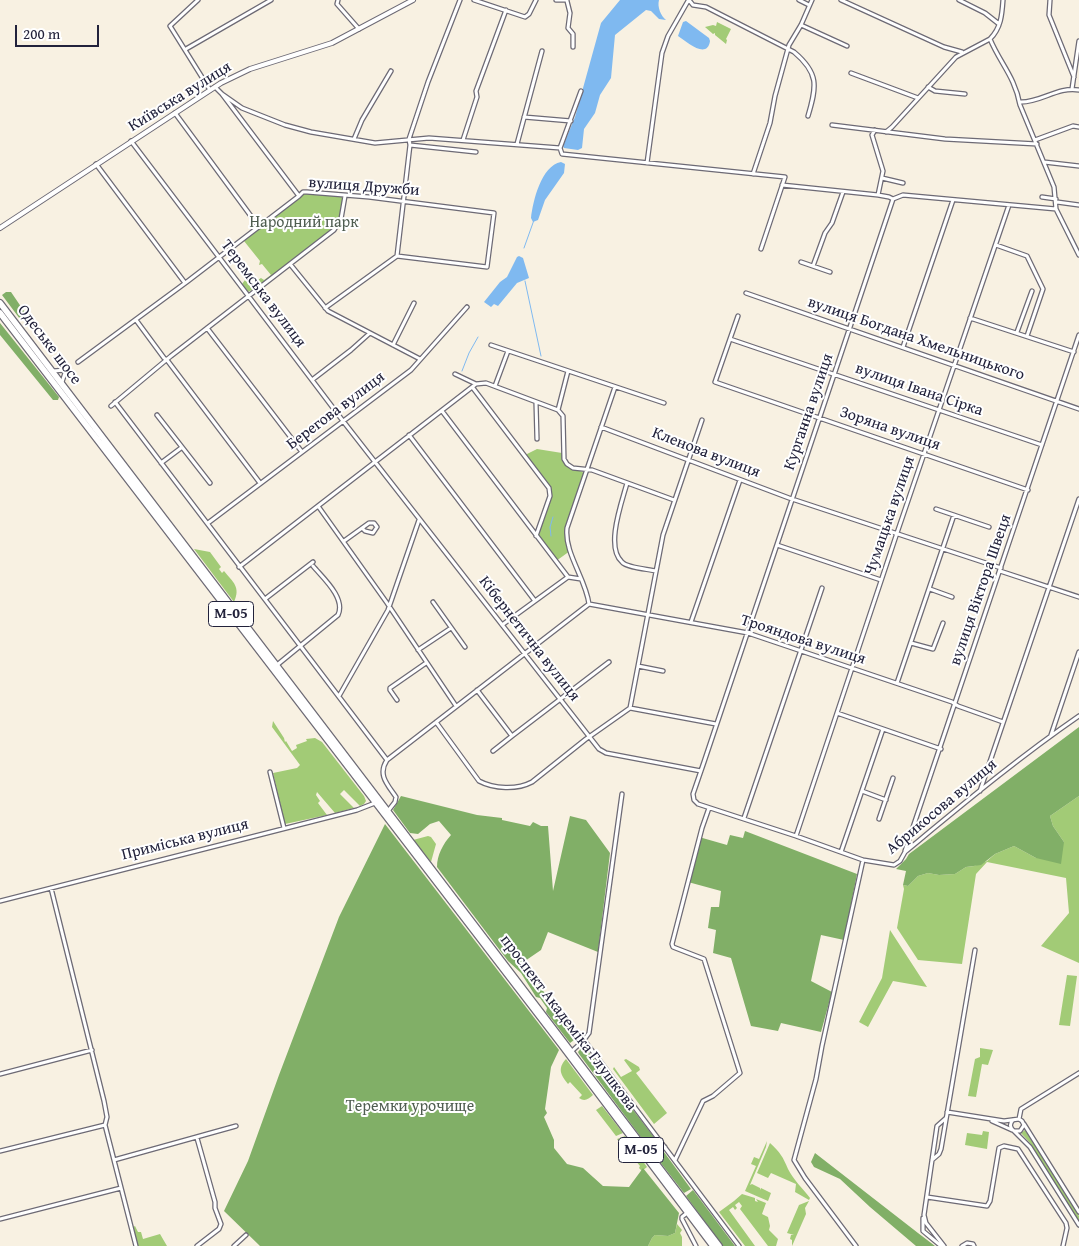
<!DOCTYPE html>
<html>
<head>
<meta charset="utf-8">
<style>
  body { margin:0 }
  #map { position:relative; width:1079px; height:1246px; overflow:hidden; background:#f8f1e2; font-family:"Gentium Book Plus",serif }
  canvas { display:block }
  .scale { position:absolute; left:15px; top:25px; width:84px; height:22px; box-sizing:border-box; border:2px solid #22223b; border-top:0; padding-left:6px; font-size:15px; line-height:18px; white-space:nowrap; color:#22223b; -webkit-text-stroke:4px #fff; paint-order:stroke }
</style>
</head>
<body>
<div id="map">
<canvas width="1079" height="1246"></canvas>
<div class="scale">200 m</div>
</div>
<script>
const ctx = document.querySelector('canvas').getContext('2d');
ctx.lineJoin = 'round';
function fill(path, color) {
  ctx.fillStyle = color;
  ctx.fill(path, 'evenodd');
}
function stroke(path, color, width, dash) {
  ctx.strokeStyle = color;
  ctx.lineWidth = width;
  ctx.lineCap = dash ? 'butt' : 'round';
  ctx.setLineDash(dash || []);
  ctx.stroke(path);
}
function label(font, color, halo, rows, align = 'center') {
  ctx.font = font + ' "Gentium Book Plus",serif';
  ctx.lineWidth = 4;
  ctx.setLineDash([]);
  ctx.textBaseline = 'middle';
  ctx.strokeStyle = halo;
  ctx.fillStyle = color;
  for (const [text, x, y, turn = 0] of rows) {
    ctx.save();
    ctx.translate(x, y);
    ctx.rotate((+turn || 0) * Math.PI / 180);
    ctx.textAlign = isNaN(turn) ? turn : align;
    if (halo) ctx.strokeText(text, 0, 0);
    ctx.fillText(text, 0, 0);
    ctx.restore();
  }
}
const green = new Path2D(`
  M717 22 731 29 726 39 727 40 726 44 715 35V33L713 34 705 27 713 25 716 26Z
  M311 193 342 197C343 205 341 217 337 223 331 233 258 289 248 292L242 284 245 280 253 283 261 278 264 280 271 275 262 264 259 265 260 261 244 241 304 194Z
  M537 449 562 453C563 466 575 468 584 473L565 528V540L570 551 556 561 538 535 551 492 550 488 525 455Z
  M194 549 210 552 221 567 219 569 222 573 224 571C233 582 241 587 234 602Z
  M273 721 284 738 285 742 286 741 292 751 297 748 296 745 307 741 306 739 315 738 322 742 364 796 366 801 364 804 360 806 344 790 340 794 354 808 335 813 317 792 316 795 320 801 318 803 327 815 285 824 273 773 297 768 300 765 272 727Z
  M1079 796V963L1041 946 1069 913 1066 878 987 862 976 874 962 964 918 960 897 928 904 889 903 885 908 886 918 876 928 873 939 875 955 874 966 867 974 866 987 861 995 854 1014 846 1036 858 1064 842 1053 826 1050 816Z
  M428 836 431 837 436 844 431 862 413 840Z
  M890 930 927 987 893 981 868 1027 859 1022 882 978Z
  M1067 975 1077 976 1070 1026 1059 1025Z
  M980 1048 993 1050 988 1065 982 1064 976 1097 968 1096 975 1059 980 1057Z
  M566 1059 593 1095C588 1099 585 1102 579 1098L582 1095 570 1082 568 1084C561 1075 557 1069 566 1059Z
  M626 1059 639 1067 640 1070 636 1073 667 1113 654 1124 613 1069 614 1067 621 1077 632 1071 624 1060Z
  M602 1106 623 1133 616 1136 596 1110Z
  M1025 1130 1079 1216V1221L1030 1143 1021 1133Z
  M983 1131 989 1132 987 1149 965 1145 967 1133 982 1135Z
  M625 1136 647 1167 642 1171 639 1168 640 1166 635 1160H632L617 1139Z
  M767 1141 766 1147 750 1185 752 1184 760 1188V1190L761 1188 771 1193 768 1201 745 1191 756 1166 751 1164 754 1157 759 1159Z
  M770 1143C780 1152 783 1157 788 1169 793 1179 803 1189 810 1198L809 1200 795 1192 796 1184 771 1173 768 1178 757 1173Z
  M742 1194 755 1198V1201L758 1202 756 1199 766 1203 762 1214 768 1217 770 1226 769 1230 778 1239 776 1246H768L740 1209 742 1206 739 1202 735 1205 737 1208 735 1210 733 1207 729 1210 755 1246H745L719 1212 734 1201Z
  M809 1201 805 1208 806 1214 792 1246V1240L790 1239 791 1235H794L787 1233 799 1205Z
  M677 1224 682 1230 680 1233 682 1237V1246H648L652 1238 655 1235 668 1236 675 1233Z
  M135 1226 138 1232H141L143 1239 160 1234 167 1246H138L133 1227Z`);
const forest = new Path2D(`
  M6 292H11L28 317 27 321 20 319 2 295Z
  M0 323 59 397 58 400H53L0 335Z
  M1079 727V796L1050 816 1053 826 1064 842 1061 864 1036 858 1014 846 995 854 981 865 966 867 955 874 939 875 928 873 918 876 908 886 903 885 906 871 896 869 906 859 909 854Z
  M401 796 477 815 502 818V820L530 826 533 822 541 826H548L553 891 570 816 586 820 610 853 598 952 548 932 541 950 522 963 578 1037 570 1043 546 1012 547 1008 540 998 536 997 521 973 508 961 437 867C437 855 443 844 451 835L439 821 430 824 418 834 410 833 393 810Z
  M385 824 559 1050 551 1067 545 1109 547 1113 544 1117 554 1140V1148L567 1164 583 1168 603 1186 629 1187 643 1168 679 1213 675 1233 668 1236 655 1235 652 1238 648 1246H260L224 1211 248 1161 279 1075 339 917Z
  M745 831 857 874 844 940 821 935 811 981 832 992 821 1032 781 1023 778 1031 751 1026 731 958 713 953 716 930 708 928 711 907H719L721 891 688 882 699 837 727 845 730 835 743 838Z
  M583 1046H584L660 1145V1147L656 1151 652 1152 579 1054 578 1052Z
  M664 1152 691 1189 684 1193 657 1158 660 1153Z
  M815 1153 918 1233 935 1246H916L870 1207 840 1179 814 1167 811 1162Z
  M693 1190 735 1246H723L686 1196Z`);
const water = new Path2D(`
  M620 0H659C657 7 661 16 666 20L659 19 651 11 646 10 615 35 611 78 600 95 595 113 584 129 582 148 578 150 564 148 563 146 575 117 601 23Z
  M686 21 709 38 710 41C707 60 687 42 678 36L683 22Z
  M561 162 565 164 564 173 545 200 538 220 533 222 531 218C533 201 541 166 561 162Z
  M519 256 523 258 529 278 517 283 498 306 494 304 491 307 484 302 500 282 507 277 517 257Z`);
const stream = new Path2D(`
  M524 248 534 220
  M525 281 541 356
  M462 371 469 353 478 337
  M551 536 550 527 553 517`);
const street = new Path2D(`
  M198 0 170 26 210 90
  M338 0 337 4 359 29
  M474 0 525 17 529 14 536 0
  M556 0H567
  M689 0 693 5 706 7 794 52C819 73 817 86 808 116
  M799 0 809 5
  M841 0 944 47 962 52
  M959 0 985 13 999 24
  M1050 0 1049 15 1074 77
  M567 1 570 13 568 28 573 34V47
  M801 25 847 46
  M990 39C1000 63 1015 77 1020 105L1054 187 1056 209 1079 255
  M186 49 271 0
  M851 73 918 98
  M215 87 222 94 242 108 285 125 311 132 375 143 429 138 560 148
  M928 87 935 91 965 94
  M1072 89 1079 41
  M581 91 560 148 562 154 785 177 761 249
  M222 94 299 196 303 192H307L369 197 494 213 487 267 397 256 325 308
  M1020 102C1040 103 1058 86 1079 90
  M175 113 259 227
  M524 117 571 121
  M832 125 945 139 1037 144
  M875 130 872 135 883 171 878 195
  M886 132 892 127 956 57 990 39C1001 28 1002 15 1003 0
  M354 139 362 120 391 71
  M463 140 477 97 476 91 506 10
  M1035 140 1073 126 1079 127
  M131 141 343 421 599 749 606 753 701 771
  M517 144 542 51
  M410 145 476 152
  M1044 162 1079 166
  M647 163 662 53 668 36 688 1
  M96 164 185 283
  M753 174 770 123 775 96 789 45 801 25 812 0
  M882 178 903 183
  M782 185 878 195 889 197 893 199 903 195 1056 209
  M1042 197 1056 199
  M893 199 704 762 693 794 694 800 698 804 796 836 863 860 894 865 900 861 905 852C962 805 1018 758 1079 716
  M1057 202 1079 205
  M996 245 1027 256 1043 289 1027 336
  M397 256 410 145 409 139 428 82 460 0
  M801 262 830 272
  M290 264 328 311 420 359
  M813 266 825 233 832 223 843 192
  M746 293 1079 409
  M738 316 715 382 1028 490
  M970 318 1074 352
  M136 320 164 358 167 360 260 483
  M207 328 302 452
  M1017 332 1032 291
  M730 339 1042 445
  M393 345 414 303
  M491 345 664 403
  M903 347 953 200
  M78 362 188 281 299 196
  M53 371 66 370 62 382
  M568 371 558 410 563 416 564 459 567 464 573 468 592 470 674 500
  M455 374 476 384 486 383 558 410
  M312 380 351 350 370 333
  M495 386 508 351
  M473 388 549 488 550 496 536 536
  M115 402 387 760
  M536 403 537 439
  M111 406 171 356 334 230 341 219 345 196
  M442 411 568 577
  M157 415 210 483
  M601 427 789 498 1001 568
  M409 435 535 601
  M161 463 181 448
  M627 483C622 502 605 547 622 562 627 568 648 569 656 571
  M318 506 387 603 456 706
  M936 509 989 527
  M208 523 411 370 467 307
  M344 541 369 523H374L377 527 373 533 365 531 362 528
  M777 545 881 580
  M239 567 476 384
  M1000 571 1079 597
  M568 577 581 579
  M930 589 952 597
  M265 599 313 562
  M433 602 465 647
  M589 604 748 633 952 702 958 706 1003 722
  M589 604C586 579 564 553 567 528L615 387
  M691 622 740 480
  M502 625 568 577
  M911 643 933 649 943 623
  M418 650 451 628
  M277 665 338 615C346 598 323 578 313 566
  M638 666 663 671
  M897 683 954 515
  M477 690 512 736 609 662
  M339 696 388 610 419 520
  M397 700 390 690V688L426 663
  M630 708 716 724
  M837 713 941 749
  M436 722 479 781C494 789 517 790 532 782L586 739 630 708 663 535 702 420
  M1051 735 1079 652
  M493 751 512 736
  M270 772 284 828
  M862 791 886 800
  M980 791 1079 499
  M388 811 395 802 396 797C388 785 377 775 387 760L589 604
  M744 818 822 588
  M879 819 893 778
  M796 836 897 533 1009 205
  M905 851 1079 335
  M841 852 883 729
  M51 888 104 1101 107 1117 105 1125 136 1246
  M0 901 357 810 375 803
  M584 1040 739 1246
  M572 1051 584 1040 589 1033 622 794
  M0 1074 92 1050
  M947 1112 1004 1121 1019 1119 1022 1121 1024 1125 1020 1131H1014C1010 1128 1009 1124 1013 1120
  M1019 1119 1021 1109 1079 1073
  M992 1121 1012 1130
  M1024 1124 1079 1212
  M1014 1131 1030 1147 1079 1225
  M197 1138 215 1202V1208L221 1224 219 1229 197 1246
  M0 1151 105 1125
  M652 1156 665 1147
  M114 1160 236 1126
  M675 1160 703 1101 713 1096 740 1073 704 959 673 947 672 944 702 828 709 808
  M932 1160 939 1154 941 1149 975 950
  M927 1197 987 1206 990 1201 999 1148 1004 1146 1018 1149 1066 1223 1067 1228 1063 1246
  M687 1213 682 1217V1219L696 1246
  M923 1218V1231L941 1246
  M0 1219 121 1188
  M234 1246 246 1235
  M856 1246 805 1178 794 1160 816 1079 822 1046 863 860
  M944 1246 926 1223 924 1215 937 1126 946 1118
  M962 1246 967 1243 973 1244 974 1246`);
const secondary = new Path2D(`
  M0 228 221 83 250 69 332 43 413 0`);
const highway = new Path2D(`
  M0 303 719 1246
  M0 313 561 1044 713 1246`);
const shields = [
  [231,614,45],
  [641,1150,45]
];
const shieldNames = [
  ["М-05",231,614],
  ["М-05",641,1150]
];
const streetNames = [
  ["Київська вулиця",180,97,-32],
  ["вулиця Дружби",364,187,4],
  ["Теремська вулиця",263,294,53],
  ["вулиця Богдана Хмельницького",916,339,19],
  ["Одеське шосе",49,345,53],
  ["вулиця Івана Сірка",919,390,19],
  ["Берегова вулиця",336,411,-37],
  ["Курганна вулиця",809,412,-71],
  ["Зоряна вулиця",890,429,19],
  ["Кленова вулиця",706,453,21],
  ["Чумацька вулиця",890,516,-71],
  ["вулиця Віктора Швеця",981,590,-71],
  ["Кібернетична вулиця",529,639,52],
  ["Трояндова вулиця",803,640,18],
  ["Абрикосова вулиця",942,807,-40],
  ["Приміська вулиця",185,840,-14],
  ["проспект Академіка Глушкова",568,1023,53]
];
const parkNames = [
  ["Народний парк",304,223],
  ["Теремки урочище",410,1107]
];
fill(green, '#a2cb76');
fill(forest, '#81af67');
fill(water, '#7fb9f0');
stroke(stream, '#7fb9f0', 1);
stroke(street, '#6d6a75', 5.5);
stroke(secondary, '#6d6a75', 6);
stroke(highway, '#6d6a75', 8);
stroke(street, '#fff', 3);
stroke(secondary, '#fff', 4);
stroke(highway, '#fff', 5.5);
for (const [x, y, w] of shields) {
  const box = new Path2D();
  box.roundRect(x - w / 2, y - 12.5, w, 25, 4);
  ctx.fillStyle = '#fff';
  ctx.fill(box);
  stroke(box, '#22223b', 1);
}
label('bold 15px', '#22223b', null, shieldNames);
label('16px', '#22223b', '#fff', streetNames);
label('16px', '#4f5d50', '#fff', parkNames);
</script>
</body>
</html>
